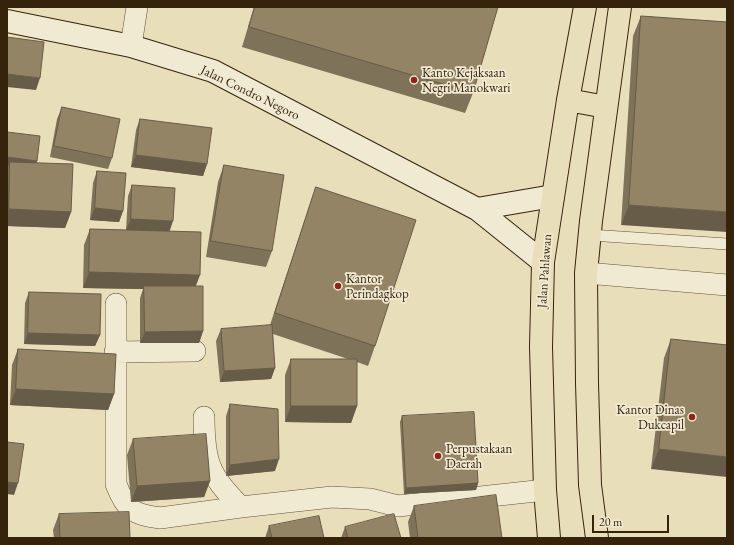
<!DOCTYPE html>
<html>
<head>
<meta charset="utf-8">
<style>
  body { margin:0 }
  #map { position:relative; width:734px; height:545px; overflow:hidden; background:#e9deba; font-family:"EB Garamond",serif }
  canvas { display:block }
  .frame { position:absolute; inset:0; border:8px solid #35230b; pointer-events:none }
  .scale { position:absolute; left:592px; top:515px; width:77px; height:18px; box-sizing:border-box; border:2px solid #35230b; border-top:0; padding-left:5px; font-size:12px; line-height:14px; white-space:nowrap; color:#35230b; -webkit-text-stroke:3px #f1ead2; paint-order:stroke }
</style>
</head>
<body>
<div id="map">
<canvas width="734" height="545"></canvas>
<div class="frame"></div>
<div class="scale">20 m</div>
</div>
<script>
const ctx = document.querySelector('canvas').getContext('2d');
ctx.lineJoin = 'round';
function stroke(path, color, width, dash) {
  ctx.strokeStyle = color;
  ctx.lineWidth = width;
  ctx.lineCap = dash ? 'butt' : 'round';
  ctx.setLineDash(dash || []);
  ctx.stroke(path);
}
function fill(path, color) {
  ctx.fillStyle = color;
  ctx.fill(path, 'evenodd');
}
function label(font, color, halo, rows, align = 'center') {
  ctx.font = font + ' "EB Garamond",serif';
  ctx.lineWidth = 3.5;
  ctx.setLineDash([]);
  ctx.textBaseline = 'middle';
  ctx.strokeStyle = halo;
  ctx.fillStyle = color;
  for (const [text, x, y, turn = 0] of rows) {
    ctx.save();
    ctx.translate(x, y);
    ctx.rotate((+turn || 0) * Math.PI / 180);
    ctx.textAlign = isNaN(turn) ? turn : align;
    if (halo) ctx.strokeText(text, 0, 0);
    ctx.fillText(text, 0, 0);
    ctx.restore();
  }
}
const lane = new Path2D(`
  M590 235 727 244`);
const street = new Path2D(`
  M131 46 137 7
  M586 273 727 285
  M116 304V484C126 510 132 514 160 518L241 507 332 497 370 499 398 506 545 490
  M115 352 195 351
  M204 417C204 461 209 476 241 507`);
const secondary = new Path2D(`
  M7 21 131 46 213 71 477 209 543 262
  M477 209 553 196`);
const primary = new Path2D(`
  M568 100 606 107
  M549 538 545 490 541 347 543 262 568 100 585 7
  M597 538 590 485 587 383 586 273 591 221 620 7`);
const wall = new Path2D(`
  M254 7H498L473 93 465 113 242 47Z
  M641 16 727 22 621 225 633 36Z
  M62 107 112 158 108 169 50 157 57 119Z
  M140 119 207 164 203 176 131 167 136 130Z
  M7 132 37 162 71 212 65 228 7 226Z
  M224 165 272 251 266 267 206 257 218 182Z
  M97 171 123 211 119 222 90 220 93 183Z
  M132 185 169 231 196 286 203 331 199 343H140V298L143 289 83 288 84 245 90 229 126 230 128 196Z
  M316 187 375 346 368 366 357 362V406L351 423 285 422V375L291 359H348L273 334 275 368 271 379 220 382 216 341 221 329 270 325 309 207Z
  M29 292 100 335 95 346 24 344 25 303Z
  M671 339 727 345 651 469 664 358Z
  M18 349 114 394 108 410 10 405 12 365Z
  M230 404 275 471 226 476V416Z
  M402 416 478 483 476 490 404 494 400 422Z
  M133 439 210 481 204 497 131 502 127 455Z
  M414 506 502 538H410L408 522Z
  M59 514 130 538H54L53 530Z
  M269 526 324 538H265Z
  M345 527 401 538H341Z`);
const shadedWall = new Path2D(`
  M7 74 40 78 36 90 7 87Z
  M136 155 207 164 203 176 131 167Z
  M7 157 37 161 33 172 10 162 7 169Z
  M629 205 727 212V232L621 225Z
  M95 208 123 211 119 222 90 220Z
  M9 209 71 212 65 228 7 226V214Z
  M131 219 173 221 169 233 126 230Z
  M89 272 200 275 194 291 144 286 143 289 83 288Z
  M203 331 199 343H140L145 332Z
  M28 333 100 335 95 346 24 344Z
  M275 368 271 379 220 382 224 371Z
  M16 389 114 394 108 410 10 405Z
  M291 406H357L351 423 285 422Z
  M659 449 727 457V477L651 469Z
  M279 459 275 471 226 476 230 465Z
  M210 481 204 497 131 502 137 486Z
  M7 482 18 483 14 495 7 494Z
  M478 483 476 490 404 494 406 488Z`);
const building = new Path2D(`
  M255 7H498L473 93 249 27Z
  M641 16 727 22V212L629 205Z
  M7 37 44 42 40 78 7 74Z
  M62 107 120 119 112 158 54 146Z
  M140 119 212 128 207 164 136 155Z
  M7 132 40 136 37 161 7 157Z
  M10 162 73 164 71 212 9 209Z
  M224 165 284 175 272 251 211 241Z
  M97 171 126 173 123 211 95 208Z
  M132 185 175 188 173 221 131 219Z
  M316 187 416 220 375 346 275 313Z
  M90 229 201 232 200 275 89 272Z
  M144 286H203V331L145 332Z
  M29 292 101 294 100 335 28 333Z
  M272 325 275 368 224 371 221 329Z
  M671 339 727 345V457L659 449Z
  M18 349 116 354 114 394 16 389Z
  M291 359H357V406H291Z
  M230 404 278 409 279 459 230 465Z
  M474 412 478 483 406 488 402 416Z
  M206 434 210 481 137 486 133 439Z
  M7 442 24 444 18 483 7 482Z
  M496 495 502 538H418L414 506Z
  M129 512 130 538H60L59 514Z
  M394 514 401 538H348L345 527Z
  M319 516 324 538H272L269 526Z`);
const markers = [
  [414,80,4,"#8f2418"],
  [338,286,4,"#8f2418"],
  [692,417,4,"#8f2418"],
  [438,456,4,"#8f2418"]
];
const poiNames = [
  ["Kanto Kejaksaan",422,73],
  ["Negri Manokwari",422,88],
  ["Kantor",346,279],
  ["Perindagkop",346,294],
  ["Kantor Dinas",684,410,"right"],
  ["Dukcapil",684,425,"right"],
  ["Perpustakaan",446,449],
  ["Daerah",446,464]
];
const streetNames = [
  ["Jalan Condro Negoro",250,93,26],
  ["Jalan Pahlawan",545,271,-86]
];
stroke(lane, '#625237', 12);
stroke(street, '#625237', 22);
stroke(secondary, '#35230b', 24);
stroke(primary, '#35230b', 24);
stroke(lane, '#f1ead2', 11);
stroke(street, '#f1ead2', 21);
stroke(secondary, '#f1ead2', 22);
stroke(primary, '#e9deba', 22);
fill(wall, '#7e7258');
fill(shadedWall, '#675c47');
fill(building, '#938466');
stroke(building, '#675c47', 1);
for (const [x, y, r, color] of markers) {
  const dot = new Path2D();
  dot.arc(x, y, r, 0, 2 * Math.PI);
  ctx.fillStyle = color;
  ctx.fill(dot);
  stroke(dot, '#f1ead2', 1.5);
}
label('13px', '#35230b', '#f1ead2', poiNames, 'left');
label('13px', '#35230b', '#f1ead2', streetNames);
</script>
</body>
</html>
